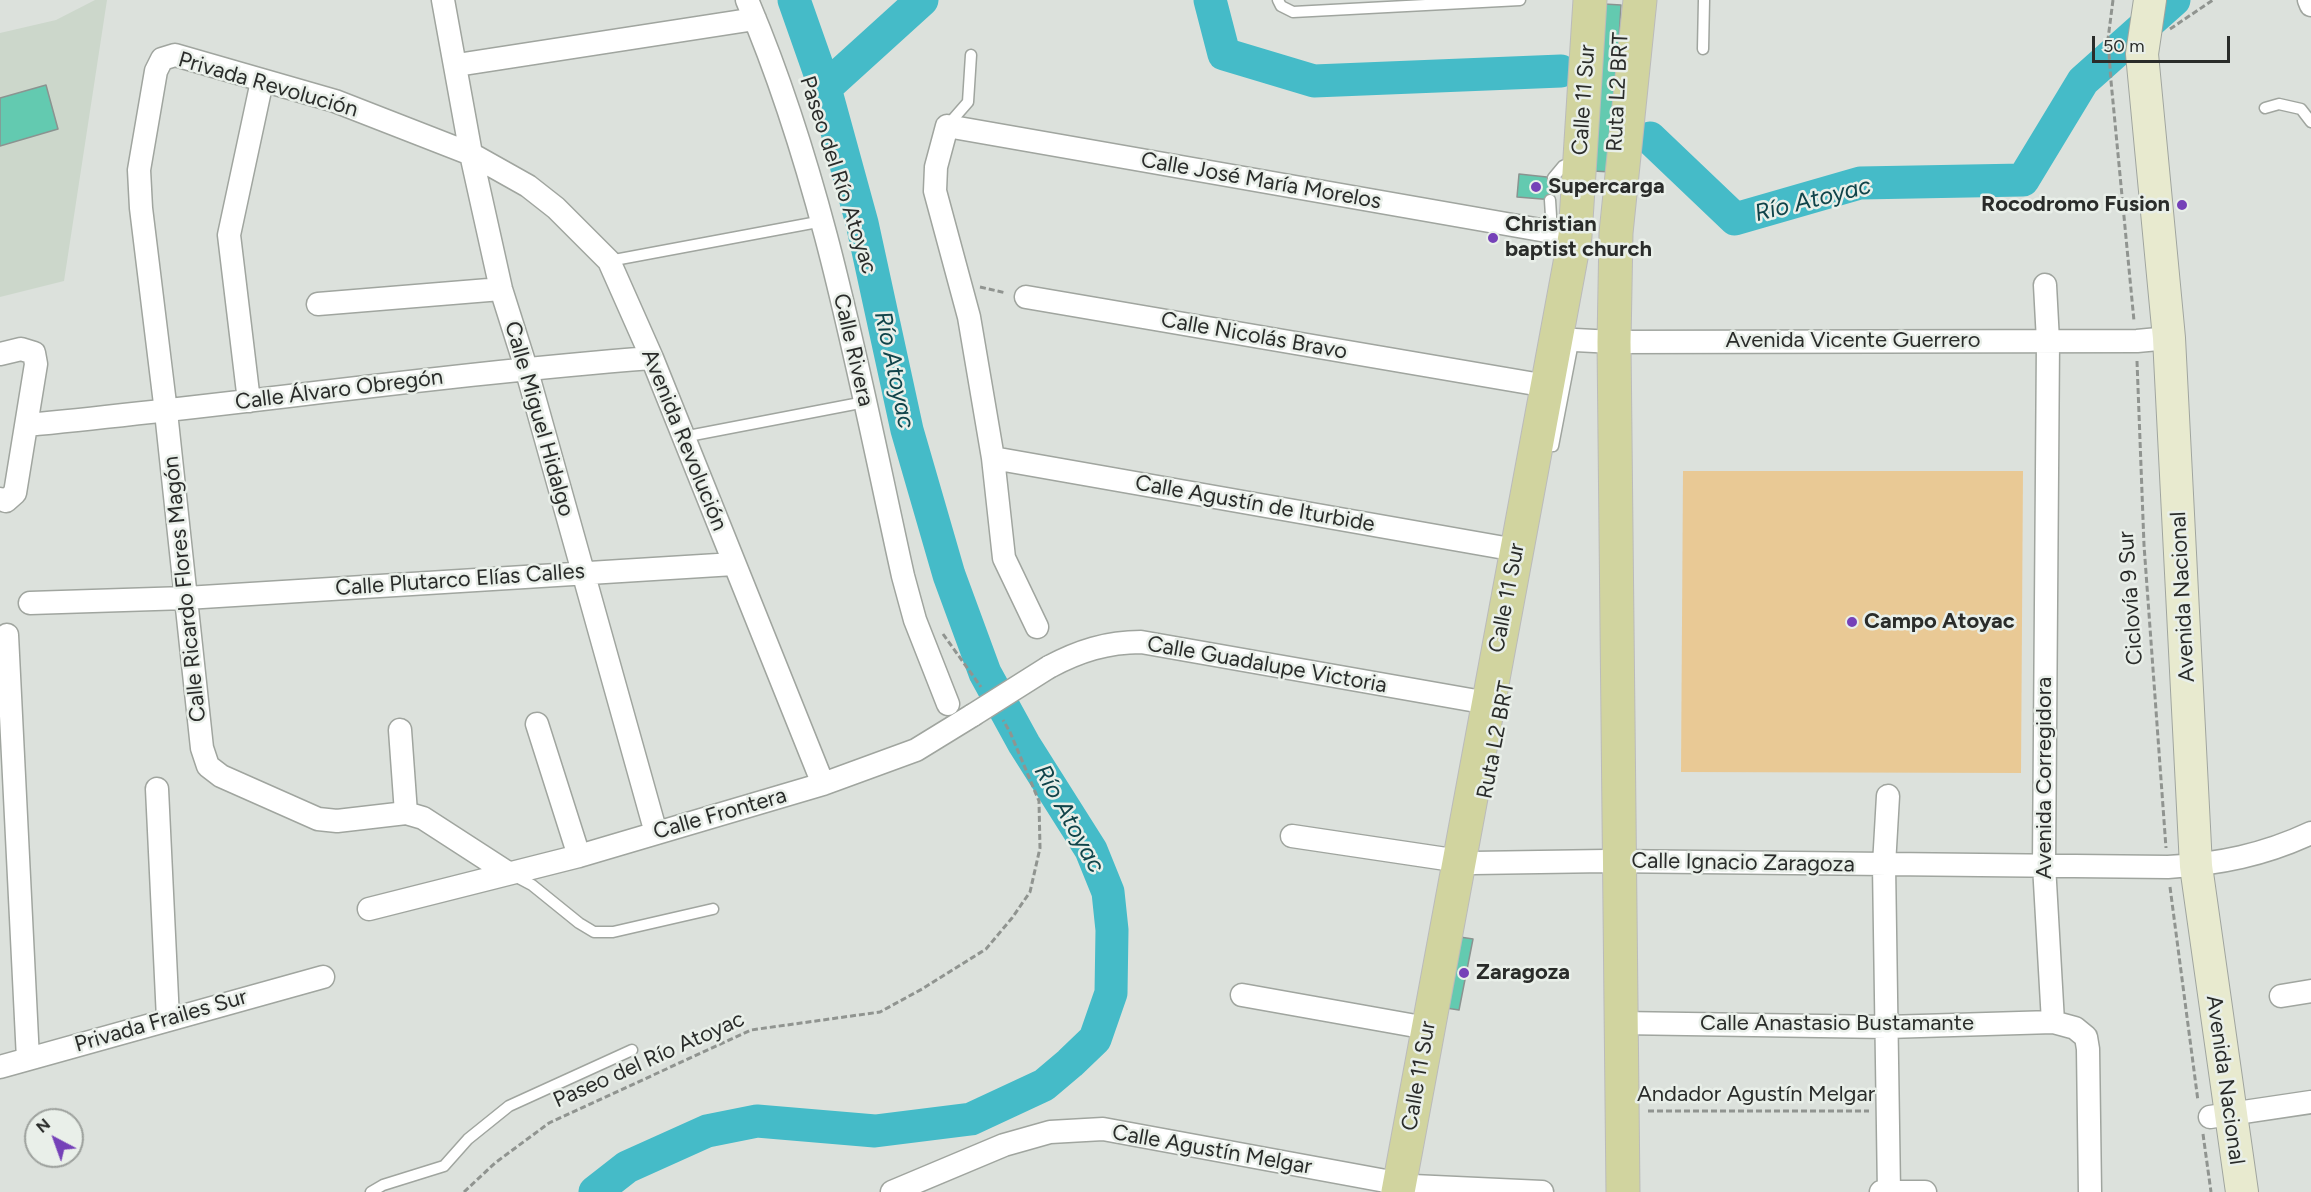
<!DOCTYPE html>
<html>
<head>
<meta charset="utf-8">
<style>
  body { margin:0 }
  #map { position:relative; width:2311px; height:1192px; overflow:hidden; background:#dce1dc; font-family:Figtree,sans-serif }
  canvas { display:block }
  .north { position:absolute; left:24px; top:1108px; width:60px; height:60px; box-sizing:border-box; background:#e9efe9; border:2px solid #9da19d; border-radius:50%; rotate:319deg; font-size:16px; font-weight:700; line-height:24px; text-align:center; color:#2a2c2a }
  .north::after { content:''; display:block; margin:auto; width:21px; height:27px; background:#7541b8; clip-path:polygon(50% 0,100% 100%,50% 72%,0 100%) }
  .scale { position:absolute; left:2092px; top:36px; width:138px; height:27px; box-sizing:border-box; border:3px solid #2a2c2a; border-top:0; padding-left:8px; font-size:18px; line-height:21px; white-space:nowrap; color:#2a2c2a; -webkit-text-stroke:4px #e9efe9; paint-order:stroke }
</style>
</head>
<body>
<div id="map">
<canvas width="2311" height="1192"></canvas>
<div class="north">N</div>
<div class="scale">50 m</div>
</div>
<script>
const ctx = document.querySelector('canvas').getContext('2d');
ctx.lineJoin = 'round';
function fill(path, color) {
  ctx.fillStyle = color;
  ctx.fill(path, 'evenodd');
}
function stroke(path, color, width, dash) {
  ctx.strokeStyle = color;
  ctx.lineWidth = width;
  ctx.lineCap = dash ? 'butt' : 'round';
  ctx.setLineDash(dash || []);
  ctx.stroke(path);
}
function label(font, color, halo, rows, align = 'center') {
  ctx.font = font + ' Figtree,sans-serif';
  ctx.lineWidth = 5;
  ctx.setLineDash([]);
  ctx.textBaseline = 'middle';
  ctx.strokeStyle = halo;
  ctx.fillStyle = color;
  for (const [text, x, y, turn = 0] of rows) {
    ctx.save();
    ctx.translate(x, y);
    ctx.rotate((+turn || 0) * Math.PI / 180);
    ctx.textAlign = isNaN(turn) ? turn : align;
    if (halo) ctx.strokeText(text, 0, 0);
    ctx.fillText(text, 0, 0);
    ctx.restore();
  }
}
const built = new Path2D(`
  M95 0H107L64 281 0 297V33L56 20Z`);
const green = new Path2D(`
  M1683 471H2023L2021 773 1681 772Z`);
const river = new Path2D(`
  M1210 0 1224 54 1314 81 1561 71
  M825 88 922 0
  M1650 138 1735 219 1860 183 2023 180 2083 81 2174 0
  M595 1192 627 1167 707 1131 757 1121 875 1131 971 1119 1044 1085 1070 1063 1095 1039 1111 993 1112 930 1108 892 1091 850 1024 744 985 673 949 575 907 430 862 223 825 88 794 0`);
const building = new Path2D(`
  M1604 4 1621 5 1611 172 1593 171Z
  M46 85 58 129 0 146V98Z
  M1519 174 1556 178 1554 200 1517 197Z
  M1460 937 1473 939 1459 1010 1446 1008Z`);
const path = new Path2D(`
  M2113 0 2108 39 2111 81 2134 321
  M2170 29 2213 0
  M980 287 1006 293
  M2137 361 2144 545 2166 848
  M943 634 981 687
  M2170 887 2198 1101
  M1648 1111H1869
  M2203 1134 2211 1192
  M464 1192 495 1163 549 1123 751 1030 880 1012 922 989 986 949 1012 918 1030 892 1040 848 1039 801 1010 732 1003 720`);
const lane = new Path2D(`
  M1278 0 1281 6 1293 12 1520 0
  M1703 49 1704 0
  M2265 108 2279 104 2301 109 2311 122
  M947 126 968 102 971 55
  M1553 178 1563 166 1574 161
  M1550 200 1552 232
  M609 261 823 221
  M683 437 865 402
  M1553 446 1574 337
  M513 875 532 885 579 923 594 932H613L713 909
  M371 1192 383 1185 444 1166 468 1139 509 1106 632 1050`);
const street = new Path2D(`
  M443 0 471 154 501 289 526 368 656 833
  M747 0C825 183 860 382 903 576L915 620 948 704
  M2309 0 2311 5
  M457 65 755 19
  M2045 285 2048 341 2044 865 2053 1022
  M1026 297 1547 386
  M318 304 501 289
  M1555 339 1614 342 2137 341 2169 338
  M0 354 21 349 34 353 36 364 15 493 6 501 0 499
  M249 401 229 235 262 81
  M27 425C236 405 443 374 652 358
  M993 458 1516 550
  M30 603 186 598 734 564
  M1037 627 1004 558 993 458 969 317 935 191 936 167 947 126 1575 236
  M7 635 28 1059
  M1049 667C1079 651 1107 642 1141 642L1488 703
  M537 724 579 856
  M400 730 406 813
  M157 789 168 1019
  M1888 796 1884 865 1889 1192
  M1292 836 1473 863 1606 861 2168 867C2219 864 2264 855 2311 833
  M508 873 423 818 406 813 337 821 318 819 221 776 208 766 202 748 166 412 141 208 139 170 156 71 162 59 175 55 335 101 471 154 528 186 556 208 609 261 652 358 823 784
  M369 909 579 856 823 784 916 750 973 715
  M1242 995 1427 1028
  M2281 996 2311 991
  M1620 1023 1887 1027 2053 1022 2075 1028 2086 1037 2088 1049 2090 1192
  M0 1067 323 977
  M2210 1117 2311 1102
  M892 1192 1004 1145 1050 1132 1103 1129 1413 1186 1542 1192
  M1881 1192H1925`);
const secondary = new Path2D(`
  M2150 0 2142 54 2169 338 2196 866 2242 1192`);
const primary = new Path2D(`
  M1398 1192 1575 236 1590 0
  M1623 1192 1614 342 1616 233 1640 0`);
const streetBridge = new Path2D(`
  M973 715 1049 667`);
const markers = [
  [1536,187,6,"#7541b8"],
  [2182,205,6,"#7541b8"],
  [1493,238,6,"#7541b8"],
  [1852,622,6,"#7541b8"],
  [1464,973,6,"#7541b8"]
];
const streetNames = [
  ["Privada Revolución",268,85,16],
  ["Ruta L2 BRT",1618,92,-87],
  ["Calle 11 Sur",1584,100,-86],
  ["Paseo del Río Atoyac",838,175,72],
  ["Calle José María Morelos",1261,181,10],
  ["Calle Nicolás Bravo",1254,336,10],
  ["Avenida Vicente Guerrero",1853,341],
  ["Calle Rivera",853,350,77],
  ["Calle Álvaro Obregón",339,390,-7],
  ["Calle Miguel Hidalgo",539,419,74],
  ["Avenida Revolución",684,440,68],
  ["Calle Agustín de Iturbide",1255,504,10],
  ["Calle Plutarco Elías Calles",460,580,-4],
  ["Calle Ricardo Flores Magón",185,589,-96],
  ["Avenida Nacional",2183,597,-93],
  ["Calle 11 Sur",1507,598,-79],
  ["Ciclovía 9 Sur",2131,598,-94],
  ["Calle Guadalupe Victoria",1267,665,10],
  ["Ruta L2 BRT",1496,740,-79],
  ["Avenida Corregidora",2045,778,-90],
  ["Calle Frontera",720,814,-16],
  ["Calle Ignacio Zaragoza",1743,863,1],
  ["Privada Frailes Sur",161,1021,-16],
  ["Calle Anastasio Bustamante",1837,1024],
  ["Paseo del Río Atoyac",649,1060,-24],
  ["Calle 11 Sur",1419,1076,-80],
  ["Avenida Nacional",2225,1080,82],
  ["Andador Agustín Melgar",1756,1095],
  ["Calle Agustín Melgar",1212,1150,10]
];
const poiNames = [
  ["Supercarga",1548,187],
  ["Rocodromo Fusion",2170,205,"right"],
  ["Christian",1505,225],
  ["baptist church",1505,250],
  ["Campo Atoyac",1864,622],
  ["Zaragoza",1476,973]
];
const waterNames = [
  ["Río Atoyac",1813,200,-14],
  ["Río Atoyac",894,370,78],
  ["Río Atoyac",1069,819,61]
];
fill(built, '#ccd7cb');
fill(green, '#e9c995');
stroke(river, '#45bbc8', 33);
fill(building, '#63cab0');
stroke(building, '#8b9390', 1.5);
stroke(lane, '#a0a59f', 13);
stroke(street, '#a0a59f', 25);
stroke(secondary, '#a0a59f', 34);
stroke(primary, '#bbb', 35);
stroke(path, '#909490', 3, [6, 3]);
stroke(lane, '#fff', 10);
stroke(street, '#fff', 22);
stroke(secondary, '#e8eacf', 32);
stroke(primary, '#d1d49f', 33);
stroke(streetBridge, '#a0a59f', 25, []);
stroke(streetBridge, '#fff', 22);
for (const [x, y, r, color] of markers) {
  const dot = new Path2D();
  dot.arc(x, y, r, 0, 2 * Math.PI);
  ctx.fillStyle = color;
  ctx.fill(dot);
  stroke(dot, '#e9efe9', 2);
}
label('22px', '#2a2c2a', '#e9efe9', streetNames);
label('bold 22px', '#2a2c2a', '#e9efe9', poiNames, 'left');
label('italic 24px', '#10444a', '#e9efe9', waterNames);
</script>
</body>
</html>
